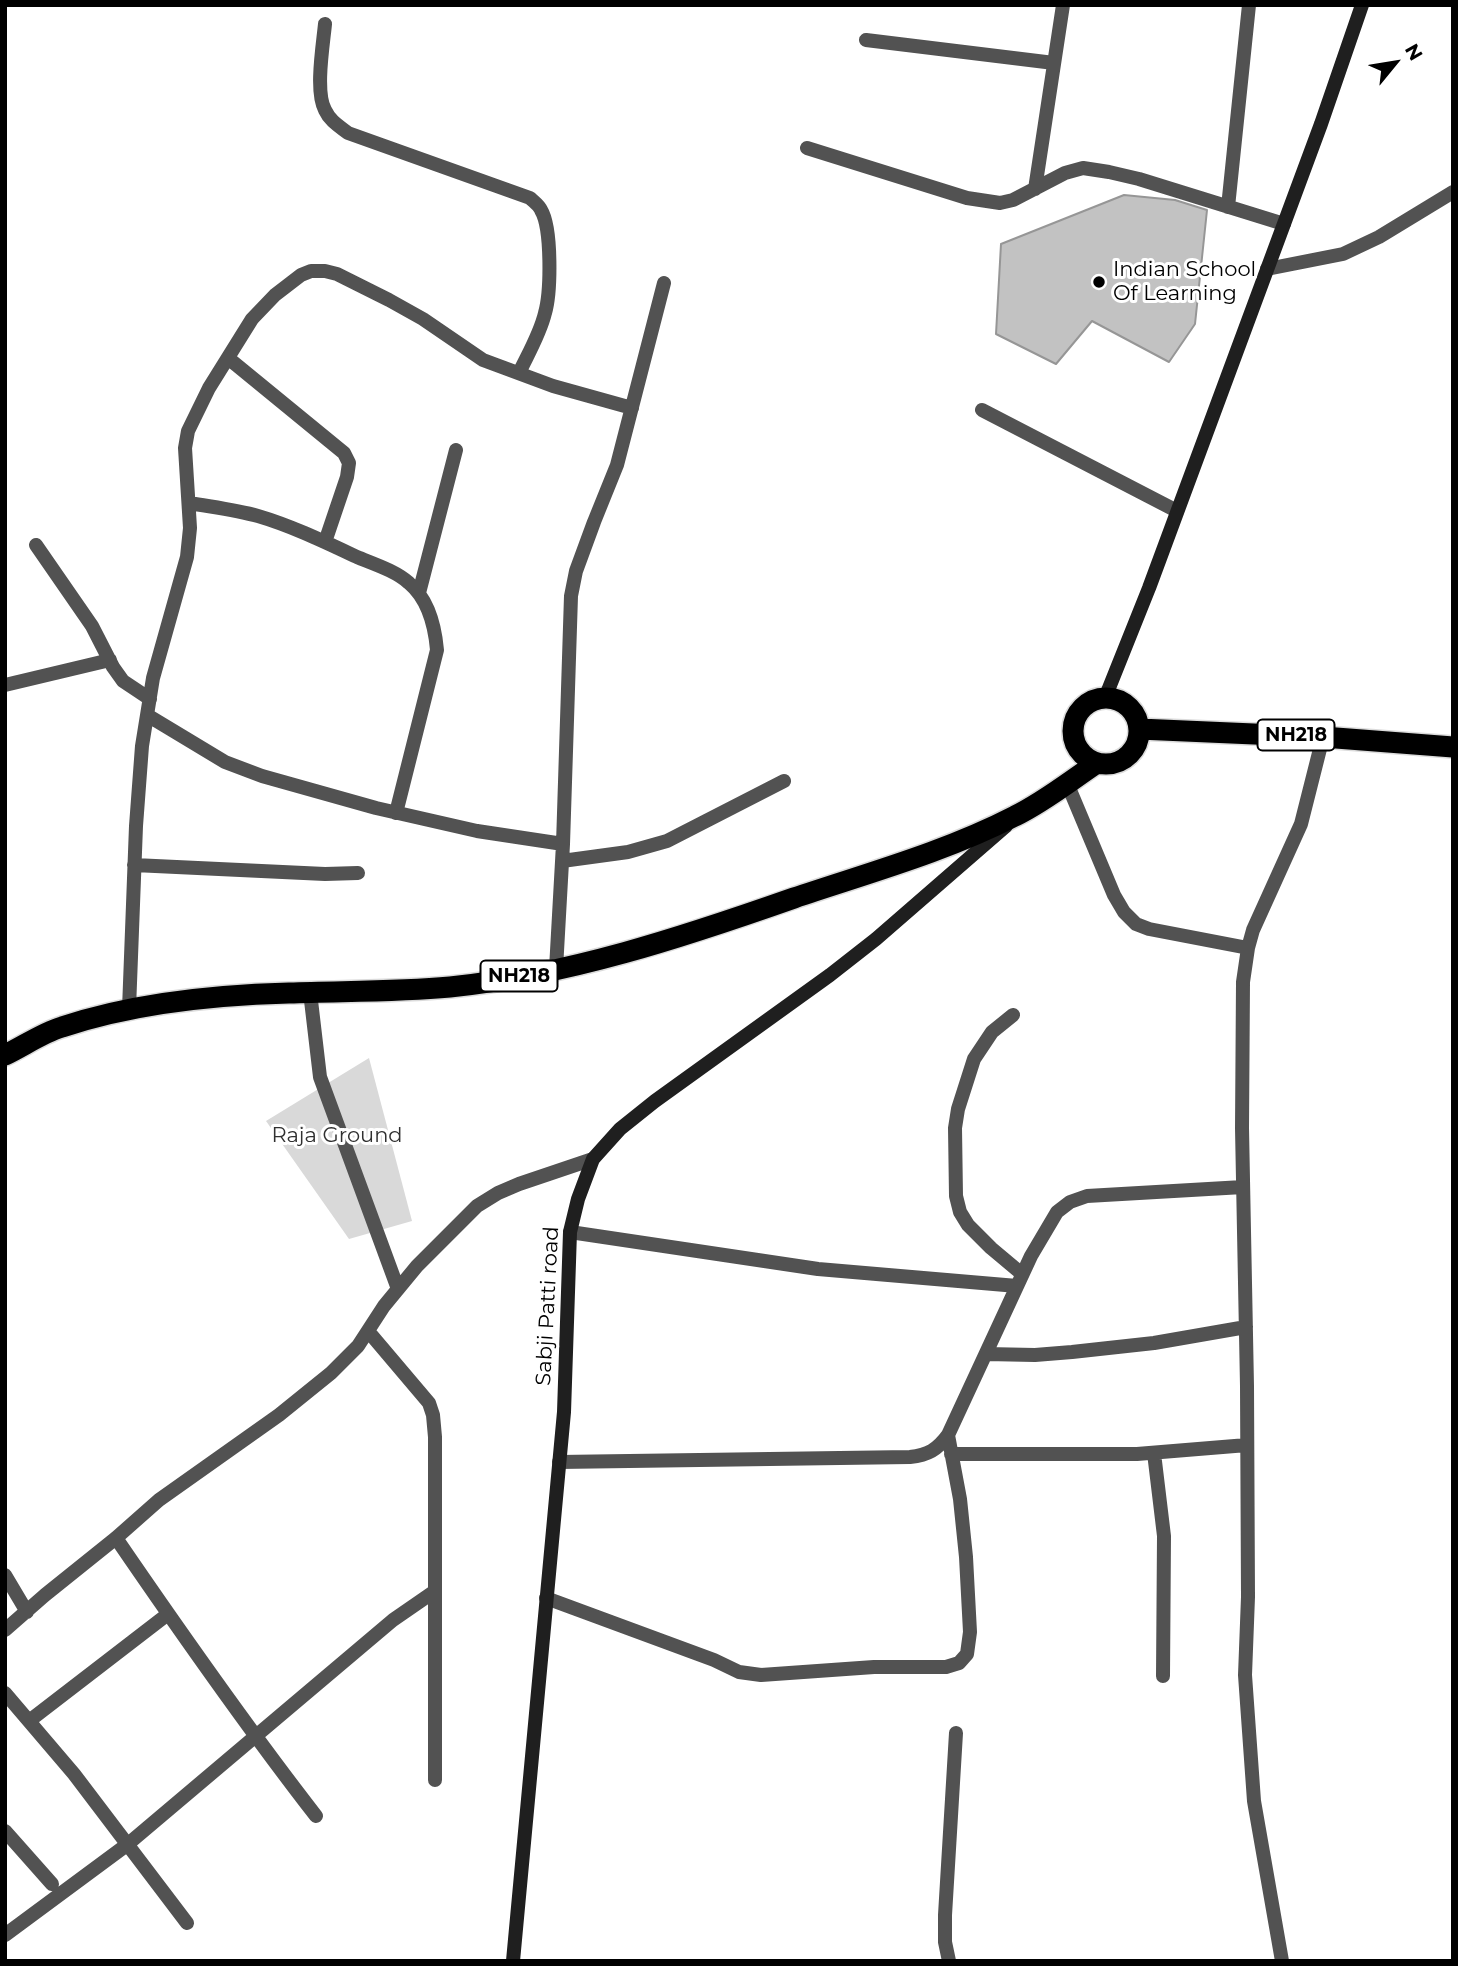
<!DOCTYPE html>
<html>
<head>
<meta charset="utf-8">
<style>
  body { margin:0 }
  #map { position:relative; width:1458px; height:1966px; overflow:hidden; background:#fff; font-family:Montserrat,sans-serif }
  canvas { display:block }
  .frame { position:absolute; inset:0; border:7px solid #000; pointer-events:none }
  .north { position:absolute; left:1360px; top:28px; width:70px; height:70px; -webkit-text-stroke:5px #fff; paint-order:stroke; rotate:60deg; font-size:19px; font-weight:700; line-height:28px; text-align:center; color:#000 }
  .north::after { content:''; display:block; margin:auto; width:24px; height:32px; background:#000; clip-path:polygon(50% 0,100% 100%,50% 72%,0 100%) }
</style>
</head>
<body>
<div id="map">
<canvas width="1458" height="1966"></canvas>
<div class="frame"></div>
<div class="north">N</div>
</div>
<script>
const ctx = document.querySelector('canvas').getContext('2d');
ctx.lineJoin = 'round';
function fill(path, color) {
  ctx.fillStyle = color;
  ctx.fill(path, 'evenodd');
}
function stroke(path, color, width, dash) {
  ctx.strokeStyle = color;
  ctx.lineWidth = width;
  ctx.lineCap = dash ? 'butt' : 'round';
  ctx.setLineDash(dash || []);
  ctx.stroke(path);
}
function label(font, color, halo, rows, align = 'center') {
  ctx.font = font + ' Montserrat,sans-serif';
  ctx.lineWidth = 6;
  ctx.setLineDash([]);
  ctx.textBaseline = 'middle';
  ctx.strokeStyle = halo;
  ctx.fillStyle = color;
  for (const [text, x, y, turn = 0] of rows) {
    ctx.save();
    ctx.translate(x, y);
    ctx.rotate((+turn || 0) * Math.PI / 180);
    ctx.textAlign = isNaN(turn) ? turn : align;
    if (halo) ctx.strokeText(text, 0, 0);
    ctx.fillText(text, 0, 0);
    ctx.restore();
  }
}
const green = new Path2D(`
  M369 1058 412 1221 349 1239 266 1121Z`);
const building = new Path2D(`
  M1124 195 1175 200 1207 210 1195 324 1169 362 1092 321 1056 364 996 334 1001 244Z`);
const street = new Path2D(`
  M325 24C323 45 315 92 325 110 330 121 339 126 348 133L530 198C534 202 539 205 541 210 552 228 551 292 545 313 540 334 528 354 519 373
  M866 40 1054 63
  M807 148 967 198 1000 203 1013 200 1065 173 1083 168 1109 172 1139 179 1284 224
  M1035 189 1063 5
  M1228 207 1249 5
  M1267 269 1343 254 1379 237 1453 192
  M228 358 344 453 349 463 347 477 325 542
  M982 410 1177 511
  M190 503C212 507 236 510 258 516 292 526 325 542 357 557 374 564 396 571 409 583 428 599 435 627 437 650L396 813
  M36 545 92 626 113 667 123 681 150 699
  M419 593 456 450
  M5 685 110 660
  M147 715 225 762 262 776 376 808 477 831 563 844
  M1067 783 1114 895 1124 912 1136 924 1149 929 1248 948
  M562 861 628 852 667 841 784 781
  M134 865 325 874 358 873
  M556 969 563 844 571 596 576 571 594 522 617 465 664 283
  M310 992 320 1077 398 1289
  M129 1009 136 826 142 746 153 678 187 557 190 528 185 448 188 431 209 388 252 319 275 295 301 275 311 271H325L337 274 389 300 423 319 483 360 553 386 632 408
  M1013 1015 992 1032 974 1059 958 1109 955 1128 956 1196 960 1212 968 1225 991 1248 1022 1274
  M570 1232 818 1269 1017 1286
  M368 1331 429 1403 433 1415 435 1437V1780
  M986 1354 1035 1355 1072 1352 1154 1343 1246 1327
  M1154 1453 1164 1536 1163 1676
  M951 1454H1137L1247 1445
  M559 1462 910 1457C928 1455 937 1450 948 1435L1031 1256 1057 1212 1070 1202 1087 1196 1243 1187
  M116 1538C181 1633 246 1726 316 1816
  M5 1575 27 1612
  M546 1598 714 1660 739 1672 761 1675 874 1667H946L959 1663 967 1654 970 1632 966 1557 960 1499 948 1435
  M5 1630 45 1595 116 1538 159 1500 279 1415 331 1373 358 1346 384 1306 417 1266 477 1206 498 1193 519 1184 593 1159
  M5 1693 74 1774 187 1923
  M29 1721 168 1614
  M5 1831 52 1884
  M5 1935 128 1844 393 1620 435 1591
  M949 1961 945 1942V1915L956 1733
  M1282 1961 1254 1801 1245 1675 1248 1597 1247 1386 1242 1128 1243 982 1248 948 1253 930 1301 824 1323 737`);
const secondary = new Path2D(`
  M1105 698 1149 588 1321 124 1362 5
  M513 1961 564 1412 570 1232 578 1199 593 1159 620 1129 655 1101 830 975 876 939 1006 826`);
const highway = new Path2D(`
  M1073 731a33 33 0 1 1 66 0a33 33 0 1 1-66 0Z
  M1139 729 1323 737 1453 747
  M5 1055C24 1046 42 1033 62 1027 134 1003 213 995 289 993 342 991 396 992 450 987 568 975 683 937 794 898 868 873 945 852 1015 816 1044 802 1070 781 1097 763`);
const markers = [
  [1099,282,7,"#000"]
];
const shields = [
  [1296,735,77],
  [519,976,77]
];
const shieldNames = [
  ["NH218",1296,735],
  ["NH218",519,976]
];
const poiNames = [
  ["Indian School",1113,270],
  ["Of Learning",1113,294]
];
const parkNames = [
  ["Raja Ground",337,1136]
];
const streetNames = [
  ["Sabji Patti road",548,1306,-87]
];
fill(green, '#d9d9d9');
fill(building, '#c2c2c2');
stroke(building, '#969696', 2);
stroke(highway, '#dbdbdb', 24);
stroke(street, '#525252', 14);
stroke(secondary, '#1f1f1f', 14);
stroke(highway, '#000', 21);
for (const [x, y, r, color] of markers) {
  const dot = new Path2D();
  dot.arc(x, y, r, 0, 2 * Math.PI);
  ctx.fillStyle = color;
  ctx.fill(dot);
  stroke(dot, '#fff', 2.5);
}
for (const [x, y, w] of shields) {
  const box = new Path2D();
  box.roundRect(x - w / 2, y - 15.5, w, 31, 5);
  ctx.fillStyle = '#fff';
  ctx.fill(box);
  stroke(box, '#000', 2);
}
label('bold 19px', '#000', null, shieldNames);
label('21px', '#000', '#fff', poiNames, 'left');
label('21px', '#303030', '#fff', parkNames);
label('21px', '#000', '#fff', streetNames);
</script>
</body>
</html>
